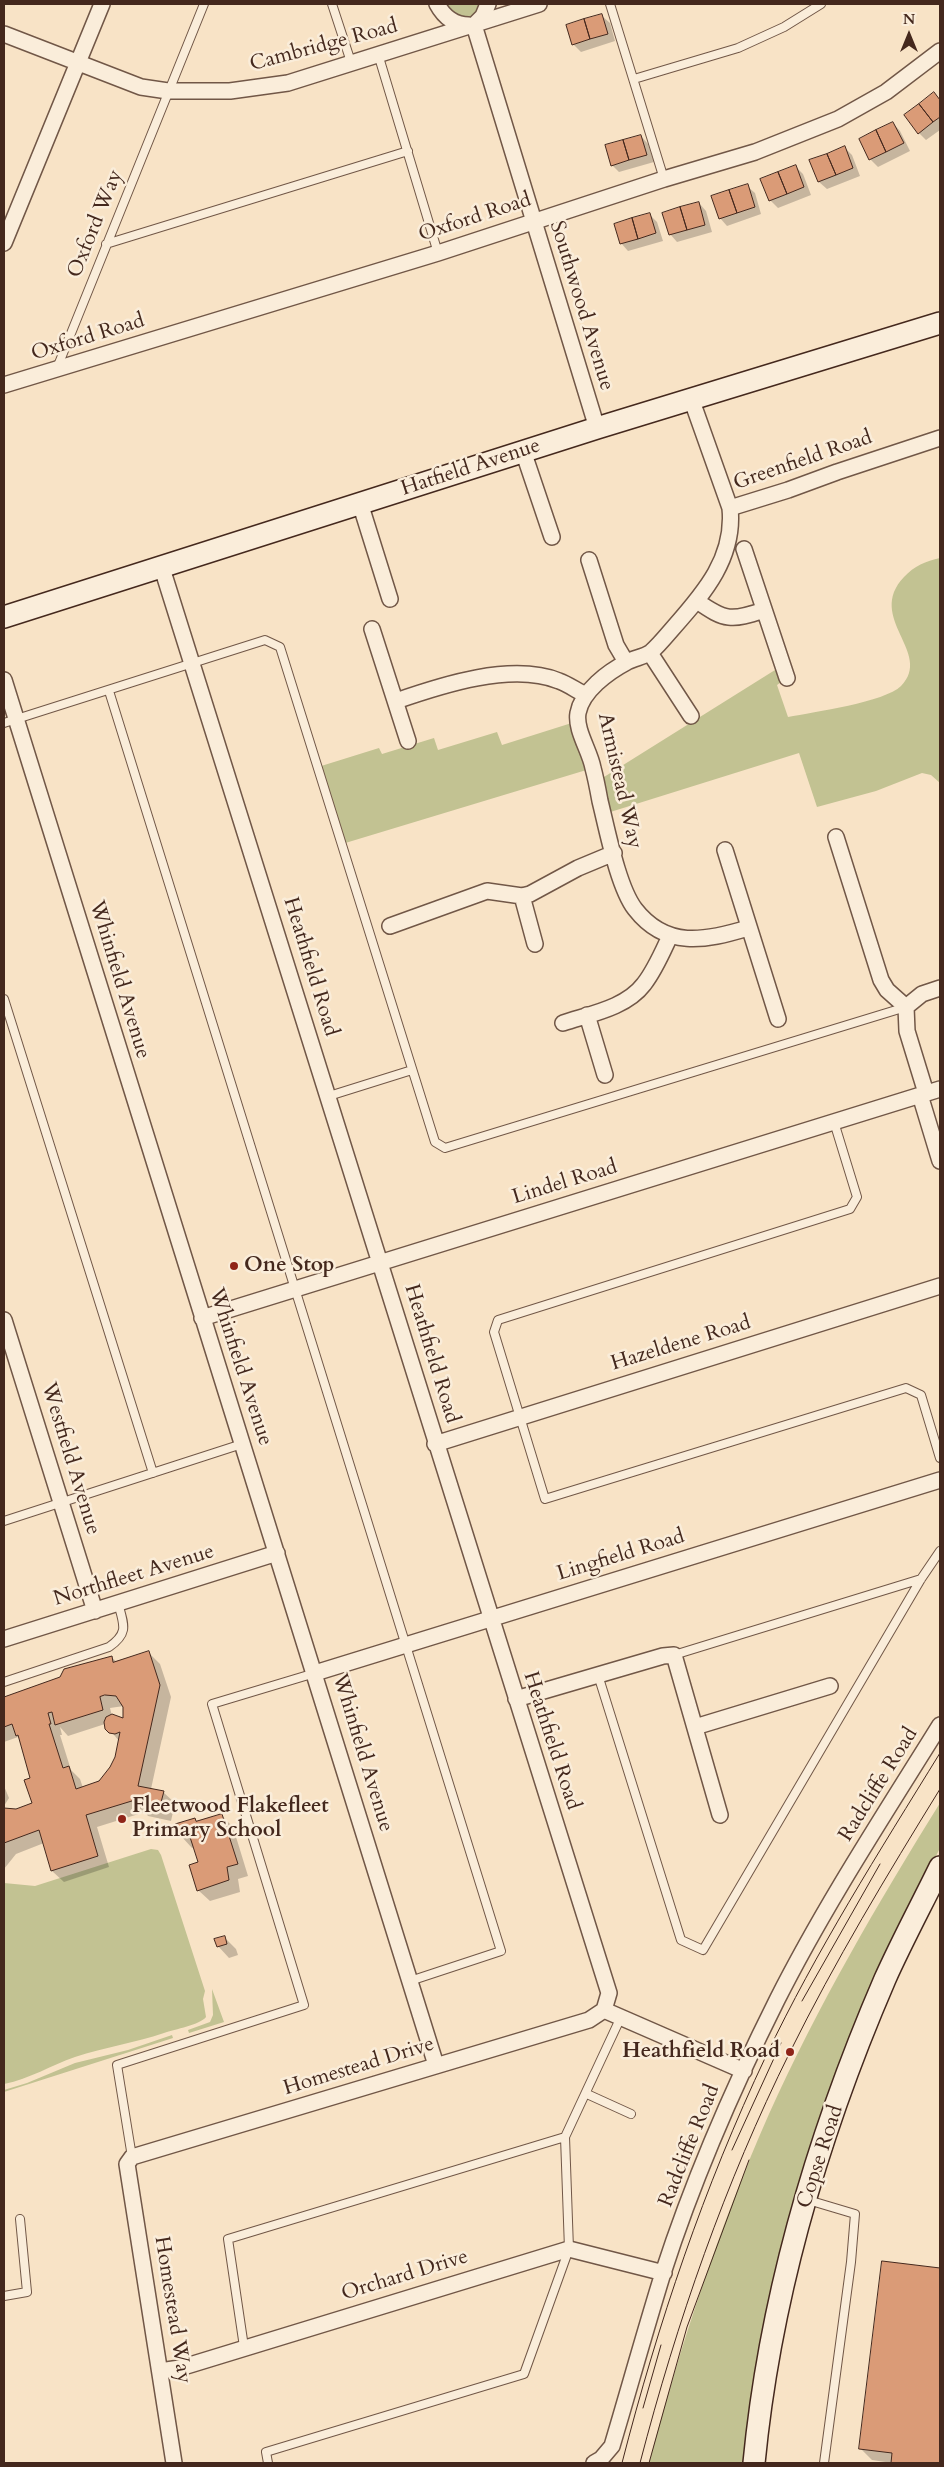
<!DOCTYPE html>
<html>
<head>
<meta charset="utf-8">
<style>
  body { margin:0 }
  #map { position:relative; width:944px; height:2467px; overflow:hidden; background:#f8e3c6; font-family:Cardo,serif }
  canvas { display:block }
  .frame { position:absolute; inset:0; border:5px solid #44281d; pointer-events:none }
  .north { position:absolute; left:884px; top:10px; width:50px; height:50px; -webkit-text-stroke:4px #faedda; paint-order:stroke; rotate:0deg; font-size:14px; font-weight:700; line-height:20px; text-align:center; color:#44281d }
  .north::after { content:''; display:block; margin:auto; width:18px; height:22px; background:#44281d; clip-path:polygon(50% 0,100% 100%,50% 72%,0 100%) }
</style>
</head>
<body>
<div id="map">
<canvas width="944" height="2467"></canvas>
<div class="frame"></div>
<div class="north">N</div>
</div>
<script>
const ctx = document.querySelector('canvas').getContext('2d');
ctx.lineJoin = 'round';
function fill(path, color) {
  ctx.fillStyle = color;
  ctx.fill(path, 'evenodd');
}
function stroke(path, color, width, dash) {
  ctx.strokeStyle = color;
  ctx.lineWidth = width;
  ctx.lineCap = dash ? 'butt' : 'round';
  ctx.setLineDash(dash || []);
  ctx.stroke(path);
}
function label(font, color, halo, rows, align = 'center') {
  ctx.font = font + ' Cardo,serif';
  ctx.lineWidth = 5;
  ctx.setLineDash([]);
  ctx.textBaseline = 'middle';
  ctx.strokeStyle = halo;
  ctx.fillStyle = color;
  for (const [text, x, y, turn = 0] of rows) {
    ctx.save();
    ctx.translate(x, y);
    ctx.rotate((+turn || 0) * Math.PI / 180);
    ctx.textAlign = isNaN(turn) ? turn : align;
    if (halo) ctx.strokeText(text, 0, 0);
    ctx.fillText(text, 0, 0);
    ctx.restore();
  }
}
const green = new Path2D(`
  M437 4H488L474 25Z
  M940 558V783L931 775 922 773 876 791 817 807 799 753 604 814 596 782 783 665 787 678 777 685 788 717C814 712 885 702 901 686 934 653 865 618 904 577 914 566 926 561 940 558Z
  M578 721 593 768 342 844 318 767 379 748 382 754 434 738 438 750 497 732 502 745Z
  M940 1803V1848L871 1986 820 2115 754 2463H649C681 2344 719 2227 769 2114 818 2005 878 1903 940 1803Z
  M151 1849 158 1850 161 1855 205 1991 203 1999 206 2017C200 2025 175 2029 164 2033 135 2043 105 2047 75 2057 51 2065 30 2079 4 2084V1883L35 1886Z
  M212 1989 224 2022 189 2033 188 2030 210 2022 213 2015Z
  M172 2035 173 2038 4 2092V2090L27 2083 75 2063 128 2050Z`);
const shadow = new Path2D(`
  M602 16 610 23 615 41 581 52 573 44Z
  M934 94 940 100V130L926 140 919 133Z
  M893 123 900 131 910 151 878 167 870 159Z
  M641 136 648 144 654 162 619 172 612 165Z
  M845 148 852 155 860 176 827 189 819 182Z
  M796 167 803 174 811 195 778 208 770 200Z
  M747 186 755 193 761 214 727 226 720 218Z
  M699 203 706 211 712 232 677 242 670 234Z
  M650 215 657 222 663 241 628 251 621 243Z
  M149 1653 160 1664 171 1697 151 1789 163 1792 175 1803 171 1821 148 1816 145 1812 97 1827 109 1867 64 1882 52 1871 44 1843 16 1854 4 1869V1808L16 1810 33 1804 32 1779 20 1739 18 1737 4 1742V1698L61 1678 111 1657 117 1662ZM124 1706 123 1721 112 1716 110 1708ZM105 1724 119 1741 116 1758 106 1775 93 1785 83 1788 80 1779 71 1770 60 1735H62L60 1727 68 1736Z
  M4 1786 9 1798 4 1806Z
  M221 1815 233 1827 248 1876 238 1879 240 1892 210 1901 198 1890 200 1863 195 1847 192 1848 181 1836 195 1819 198 1822Z
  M224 1937 236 1949 238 1955 229 1958 218 1946Z
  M884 2262 940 2269V2463H892L872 2460 860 2448Z`);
const building = new Path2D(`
  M602 14 608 34 590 39 584 19Z
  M584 19 590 39 572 45 566 25Z
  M934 92 940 100V117L933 122 919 104Z
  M919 104 933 122 918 134 904 115Z
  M893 122 904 143 886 152 876 130Z
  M876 130 886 152 869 160 859 139Z
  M641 135 647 155 629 160 623 140Z
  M623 140 629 160 611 166 605 145Z
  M845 146 853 168 836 175 827 154Z
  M827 154 836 175 818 182 809 160Z
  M796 165 804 187 787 194 778 172Z
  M778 172 787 194 769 201 760 179Z
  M748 184 755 207 737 213 729 190Z
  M729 190 737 213 719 219 711 196Z
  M699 202 705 225 687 230 680 207Z
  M680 207 687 230 669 235 662 213Z
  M650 213 656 233 638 239 632 218Z
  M632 218 638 239 620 244 614 224Z
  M149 1651 160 1685 138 1786 164 1791 159 1810 135 1804V1800L86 1815 98 1856 51 1871 39 1830 4 1843V1808L16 1809 32 1803 24 1780 30 1778 18 1735 16 1736 12 1724 4 1727V1697L60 1677 64 1669 112 1656 113 1662ZM105 1695 116 1696 123 1707V1718L112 1714 106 1717 104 1722 105 1729 109 1733 115 1734 120 1732 115 1757 110 1767 99 1781 76 1789 69 1766 63 1768 49 1724H51L48 1713 52 1712 55 1725 103 1710 100 1697Z
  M222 1814 238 1864 227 1867 229 1880 197 1891 189 1865 198 1862 189 1834 180 1837 175 1824 195 1818 196 1821Z
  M225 1936 227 1944 217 1947 214 1939Z
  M882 2261 940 2268V2463H891L892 2453 859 2449Z`);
const lane = new Path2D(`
  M332 4 351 62
  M610 4 664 179
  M378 54 438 253
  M634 79 738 48 784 27 821 4
  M106 244 408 151
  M57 368 204 4
  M109 691 501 1951 410 1981
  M4 723 265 640 280 647 435 1142 445 1148 906 1007
  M4 999 153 1473
  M329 1096 412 1070
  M834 1122 857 1197 850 1209 498 1320 494 1332 545 1499 906 1388 921 1395 940 1458
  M4 1521 242 1444
  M674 1655 921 1579
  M598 1675 681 1940 703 1950 921 1579 940 1551
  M4 1682 109 1647C129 1633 124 1625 118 1603
  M587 2094 631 2114
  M132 2157 117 2065 304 2005 212 1704 315 1673
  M808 2200 855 2214 851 2262 824 2463
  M4 2296 27 2292 20 2219
  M244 2347 228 2239 565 2137
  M268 2463 266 2452 524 2374 569 2249 565 2137 620 2019`);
const street = new Path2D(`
  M437 4C444 17 454 25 469 25
  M488 4 483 16 474 25 597 428
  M4 34 141 87 168 91H230L288 83 539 4
  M4 243 102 4
  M4 385 438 253 664 179 755 152 838 119 886 92 940 51
  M692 401 730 508 788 490 837 472 940 438
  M523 451 552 537
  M360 503 390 599
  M730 508C735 557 705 592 674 627 667 635 659 645 651 652 644 657 634 658 627 662 608 672 582 691 578 713 575 730 590 751 593 768 596 779 598 790 600 801 607 829 618 887 635 909 666 949 705 941 748 928
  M744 549 787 678
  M589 560 616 645 626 662
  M161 565 609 1993 604 2010
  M697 601C725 621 732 621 764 610
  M372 629 408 741
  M650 653 691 716
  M4 680 436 2065
  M396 701C442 685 512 662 559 681 568 684 577 691 586 695
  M836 837 881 980 887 990 906 1007 922 994 940 988
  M725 850 778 1019
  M522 896 535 944
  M390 926 487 891 522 896 530 894 578 868 614 853
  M906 1007 907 1031 926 1093
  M587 1015 605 1075
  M563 1023C590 1014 626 1008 644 984 655 970 662 953 670 936
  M920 1095 940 1161
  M202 1318 940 1089
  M4 1320 95 1611
  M435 1444 940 1286
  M4 1639 277 1553
  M315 1673 940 1480
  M516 1699 663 1656 674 1655 720 1815
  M695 1727 830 1686
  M604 2010 744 2071
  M160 2371 180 2368 569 2249 664 2273
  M174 2463 127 2164 132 2157 589 2020 604 2010
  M594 2463 601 2459 612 2446C629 2389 645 2331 663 2273 693 2180 733 2088 777 2000 825 1905 884 1815 940 1725`);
const secondary = new Path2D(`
  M4 617 597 428 940 323
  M754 2463C770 2297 819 2132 885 1979 902 1941 922 1904 940 1867`);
const tram = new Path2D(`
  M802 2001 880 1864
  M732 2150 781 2043
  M643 2408 661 2345
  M622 2463C658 2323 704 2187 766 2056 816 1951 879 1852 940 1753
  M640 2463C677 2321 725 2183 790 2052 835 1961 887 1875 940 1789
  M649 2463 687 2327 749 2160`);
const markers = [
  [234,1266,5,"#8f2418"],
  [122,1819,5,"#8f2418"],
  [790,2052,5,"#8f2418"]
];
const streetNames = [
  ["Cambridge Road",324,46,-15],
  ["Oxford Road",475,218,-18],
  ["Oxford Way",96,224,-68],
  ["Southwood Avenue",581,306,73],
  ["Oxford Road",88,338,-17],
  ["Greenfield Road",803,461,-19],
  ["Hatfield Avenue",471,468,-18],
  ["Armistead Way",619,781,77],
  ["Heathfield Road",310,967,73],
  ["Whinfield Avenue",119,980,73],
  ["Lindel Road",565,1183,-17],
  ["Hazeldene Road",681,1344,-17],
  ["Heathfield Road",431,1354,73],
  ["Whinfield Avenue",240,1367,72],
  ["Westfield Avenue",70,1459,73],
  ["Lingfield Road",621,1556,-17],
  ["Northfleet Avenue",134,1576,-17],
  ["Heathfield Road",551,1741,72],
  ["Whinfield Avenue",362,1753,73],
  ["Radcliffe Road",879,1785,-58],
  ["Homestead Drive",359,2067,-17],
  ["Radcliffe Road",690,2146,-68],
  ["Copse Road",821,2157,-72],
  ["Orchard Drive",405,2276,-17],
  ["Homestead Way",172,2310,81]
];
const poiNames = [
  ["One Stop",244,1266],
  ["Fleetwood Flakefleet",132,1807],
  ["Primary School",132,1831],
  ["Heathfield Road",780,2052,"right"]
];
fill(green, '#c2c292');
fill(shadow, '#0003');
fill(building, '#da9b77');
stroke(building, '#44281d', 1);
stroke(lane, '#715747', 10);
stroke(street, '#715747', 18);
stroke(secondary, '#44281d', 24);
stroke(lane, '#faedda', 8);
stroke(street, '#faedda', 15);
stroke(secondary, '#faedda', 21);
stroke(tram, '#44281d', 1);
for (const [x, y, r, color] of markers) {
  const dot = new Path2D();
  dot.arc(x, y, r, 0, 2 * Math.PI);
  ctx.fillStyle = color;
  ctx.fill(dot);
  stroke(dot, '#faedda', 2);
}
label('21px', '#44281d', '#faedda', streetNames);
label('bold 21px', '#44281d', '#faedda', poiNames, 'left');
</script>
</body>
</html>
